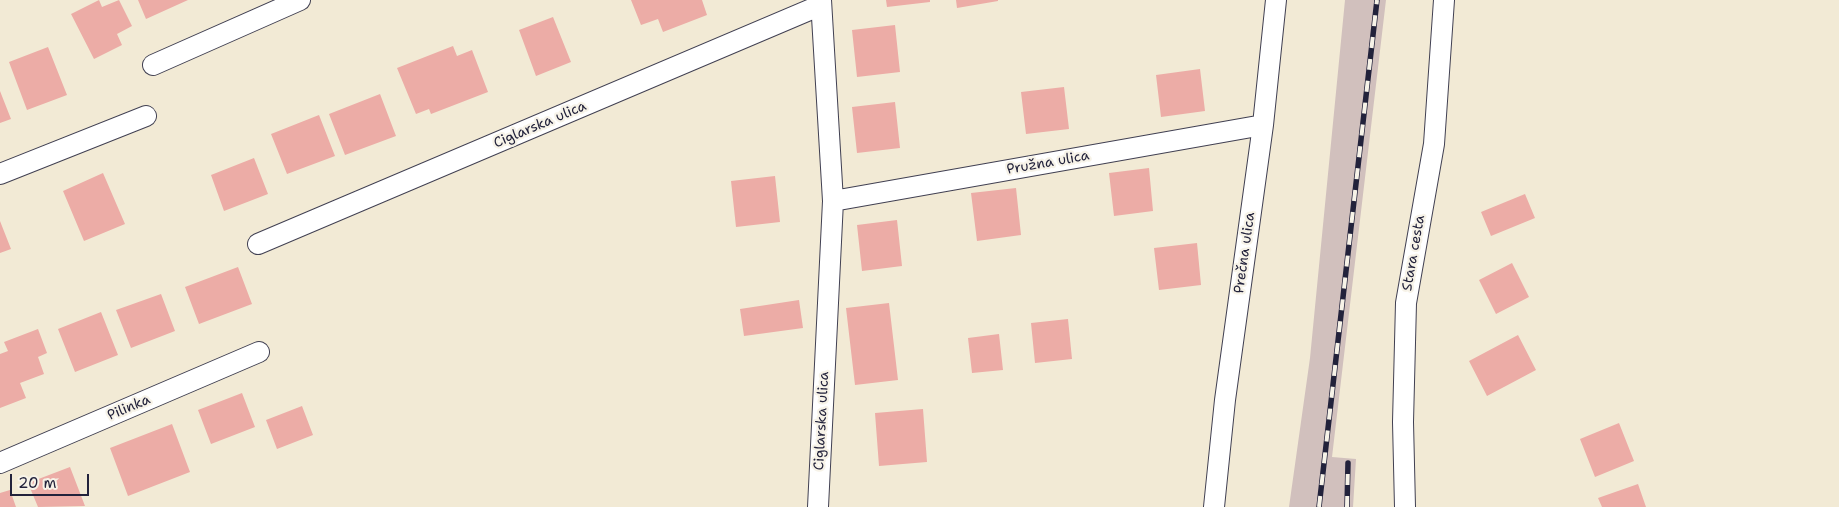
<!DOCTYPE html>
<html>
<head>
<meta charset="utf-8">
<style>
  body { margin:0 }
  #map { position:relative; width:1839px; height:507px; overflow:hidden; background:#f2ead5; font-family:"Shantell Sans",sans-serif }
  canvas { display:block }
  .scale { position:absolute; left:10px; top:474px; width:79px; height:22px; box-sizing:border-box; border:2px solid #22223b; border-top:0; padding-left:6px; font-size:15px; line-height:18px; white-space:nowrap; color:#22223b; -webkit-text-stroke:4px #f7f3e8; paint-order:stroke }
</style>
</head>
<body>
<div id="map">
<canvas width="1839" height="507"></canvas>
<div class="scale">20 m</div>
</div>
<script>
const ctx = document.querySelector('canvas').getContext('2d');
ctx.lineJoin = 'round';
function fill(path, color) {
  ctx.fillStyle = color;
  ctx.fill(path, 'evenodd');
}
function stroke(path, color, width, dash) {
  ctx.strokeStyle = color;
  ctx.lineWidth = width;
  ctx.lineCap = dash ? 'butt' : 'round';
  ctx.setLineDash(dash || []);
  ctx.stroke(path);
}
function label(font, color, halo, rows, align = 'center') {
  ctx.font = font + ' "Shantell Sans",sans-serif';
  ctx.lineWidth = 4.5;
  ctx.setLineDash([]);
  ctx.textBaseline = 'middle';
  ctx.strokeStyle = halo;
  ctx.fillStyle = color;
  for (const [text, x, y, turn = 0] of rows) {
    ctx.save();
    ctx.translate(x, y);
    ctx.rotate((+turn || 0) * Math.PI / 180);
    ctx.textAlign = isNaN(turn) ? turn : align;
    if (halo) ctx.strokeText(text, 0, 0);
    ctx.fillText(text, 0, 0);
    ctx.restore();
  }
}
const industrial = new Path2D(`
  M1345 0H1386L1332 457 1356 459 1353 507H1289L1310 358Z`);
const building = new Path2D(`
  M99 0 102 7 119 0 132 26 117 34 122 45 94 59 71 14Z
  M138 0H188L146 19Z
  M631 0H702L707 15 663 32 658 19 641 25Z
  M886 0H930V2L887 7Z
  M956 0H998V1L957 8Z
  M553 17 571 62 536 76 519 30Z
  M895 25 900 72 857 77 852 30Z
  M453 46 457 56 472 50 488 92 431 114 429 109 416 114 397 68Z
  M48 47 67 95 27 110 9 62Z
  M1200 69 1205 111 1161 117 1156 75Z
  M1064 87 1069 129 1026 134 1021 92Z
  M0 91 11 119 0 123Z
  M380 94 396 136 345 155 329 114Z
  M895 102 900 148 857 153 852 107Z
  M319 115 335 156 287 174 271 134Z
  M254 158 268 194 224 211 211 175Z
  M1149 168 1153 211 1114 216 1109 173Z
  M103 173 125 224 84 241 63 191Z
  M775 176 780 222 736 227 731 181Z
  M1016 188 1021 235 977 241 971 193Z
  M1525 194 1535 218 1491 236 1481 212Z
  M897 220 902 266 862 271 857 225Z
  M0 221 11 249 0 253Z
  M1197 243 1201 285 1159 290 1154 248Z
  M1512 263 1529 297 1496 314 1479 280Z
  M238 267 252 304 199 324 185 287Z
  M161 294 175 331 131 348 116 310Z
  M799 300 803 328 744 336 740 309Z
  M889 303 898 380 855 385 846 308Z
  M101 312 118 355 75 372 58 329Z
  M1068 319 1072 359 1035 363 1031 323Z
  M38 329 47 353 38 357 44 374 20 383 26 398 0 408V354L8 351 4 342Z
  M999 334 1003 370 972 373 968 338Z
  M1518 335 1536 370 1487 396 1469 361Z
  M242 393 255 427 211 444 198 410Z
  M302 406 313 435 277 449 266 420Z
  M923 409 927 462 879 466 875 413Z
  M1619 423 1634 461 1595 477 1580 439Z
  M172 424 190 472 128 496 110 448Z
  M70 467 85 506 38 507 28 483Z
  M1638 484 1646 507H1602L1598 498Z
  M10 490 16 507H0V493Z`);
const minor = new Path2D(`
  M153 65 300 0
  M0 174 146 116
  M833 201 1263 125
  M258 244 821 5
  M0 463 259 352
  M818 507 833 201 821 0
  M1214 507 1225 400 1263 125 1276 0
  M1405 507 1403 422 1406 303 1434 144 1444 0`);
const rail = new Path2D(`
  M1319 507 1377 0
  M1347 507 1348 463`);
const streetNames = [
  ["Ciglarska ulica",540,125,-23],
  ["Pružna ulica",1048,163,-10],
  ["Prečna ulica",1245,253,-82],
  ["Stara cesta",1414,253,-80],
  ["Pilinka",129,408,-23],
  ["Ciglarska ulica",822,421,-87]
];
fill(industrial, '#d1c0bd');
fill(building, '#ecaca6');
stroke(minor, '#414052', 22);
stroke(minor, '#fff', 20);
stroke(rail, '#22223b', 5.5);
stroke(rail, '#f7f3e8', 4, [11]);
label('14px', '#22223b', '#f7f3e8', streetNames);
</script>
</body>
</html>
